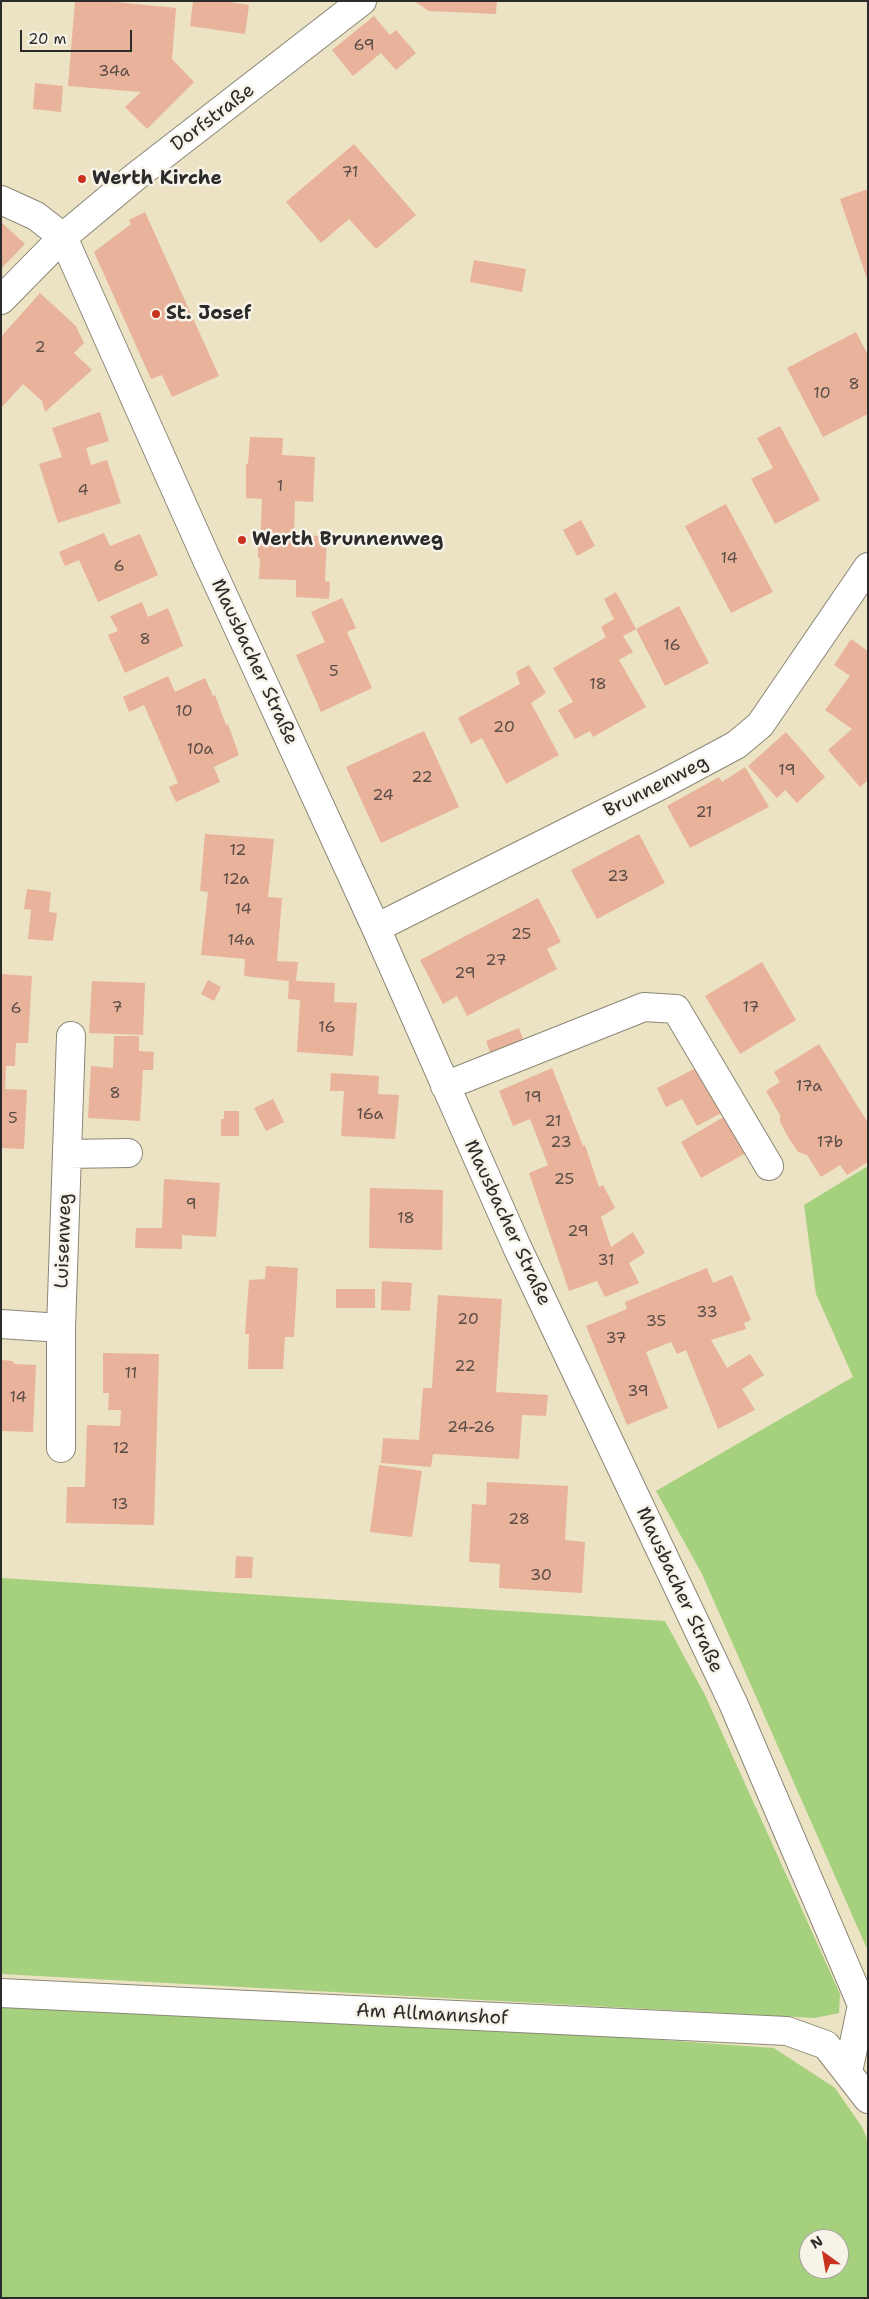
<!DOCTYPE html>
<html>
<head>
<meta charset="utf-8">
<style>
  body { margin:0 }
  #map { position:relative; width:869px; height:2299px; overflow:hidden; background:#ebe3c3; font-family:"Shantell Sans",sans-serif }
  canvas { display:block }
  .frame { position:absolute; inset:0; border:2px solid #2b2b2b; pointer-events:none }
  .north { position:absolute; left:799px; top:2229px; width:50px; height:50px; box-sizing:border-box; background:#f7f3e8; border:1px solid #a5a39c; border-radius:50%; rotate:328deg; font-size:14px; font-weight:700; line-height:20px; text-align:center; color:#2b2b2b }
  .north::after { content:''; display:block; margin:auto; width:18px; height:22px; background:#c8321e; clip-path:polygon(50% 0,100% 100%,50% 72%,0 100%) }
  .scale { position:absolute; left:20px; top:30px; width:112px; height:22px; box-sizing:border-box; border:2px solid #2b2b2b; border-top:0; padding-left:6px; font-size:15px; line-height:18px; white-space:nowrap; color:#2b2b2b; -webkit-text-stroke:4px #f7f3e8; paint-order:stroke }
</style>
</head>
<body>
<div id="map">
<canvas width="869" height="2299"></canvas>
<div class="frame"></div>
<div class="north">N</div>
<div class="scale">20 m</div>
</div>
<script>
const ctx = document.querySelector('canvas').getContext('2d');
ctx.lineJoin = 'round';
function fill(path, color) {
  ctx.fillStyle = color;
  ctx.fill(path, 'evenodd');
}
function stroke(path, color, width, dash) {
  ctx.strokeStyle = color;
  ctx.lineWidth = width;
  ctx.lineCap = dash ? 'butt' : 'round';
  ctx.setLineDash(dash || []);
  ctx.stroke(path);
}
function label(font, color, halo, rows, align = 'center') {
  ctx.font = font + ' "Shantell Sans",sans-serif';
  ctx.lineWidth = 5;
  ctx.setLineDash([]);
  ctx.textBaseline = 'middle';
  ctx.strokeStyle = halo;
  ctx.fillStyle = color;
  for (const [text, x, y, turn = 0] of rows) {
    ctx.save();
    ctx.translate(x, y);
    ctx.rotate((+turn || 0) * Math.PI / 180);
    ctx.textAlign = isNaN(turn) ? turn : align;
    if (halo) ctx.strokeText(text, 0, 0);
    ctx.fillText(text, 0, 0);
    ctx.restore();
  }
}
const green = new Path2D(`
  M868 1166V1951L702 1574 656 1491 853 1377 816 1294 804 1205Z
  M1 1578 665 1621 705 1695 840 1994 839 2013 815 2018 1 1974Z
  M1 1995 47 1996 774 2048 835 2088 862 2127 868 2141V2298H1ZM809 2239H839V2269H809Z`);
const building = new Path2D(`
  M75 1H105L176 8 172 59 194 82 147 129 125 107 141 92 68 86Z
  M193 1H223L249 5 245 34 190 26Z
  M414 1H497L496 14 429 11Z
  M374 16 390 35 396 30 416 53 396 70 381 53 353 76 332 50Z
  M35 83 63 86 61 112 33 109Z
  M354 144 416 215 376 249 349 219 321 243 286 202Z
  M868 189V279H867L840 199Z
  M145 212 219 376 172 397 162 375 151 379 94 252 131 224 129 220Z
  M1 222 25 244 1 269Z
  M474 260 526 269 522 292 470 282Z
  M40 293 76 326 84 343 74 353 92 370 45 412 42 401 23 384 1 408V337Z
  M856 332 868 355V414L823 437 787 368Z
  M100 412 109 441 86 448 91 465 107 460 121 503 58 523 39 464 62 457 52 428Z
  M780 426 820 500 775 524 751 479 773 468 757 438Z
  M250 437 283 438 282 455 315 457 313 502 295 501 294 535 327 536 325 581 330 582 329 599 296 597V580L259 579 260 558H258V545H260L262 499 246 498V464H248Z
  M726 504 773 592 731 613 685 526Z
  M581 520 595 546 577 556 563 530Z
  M104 533 110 546 140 534 158 575 98 602 79 560 65 566 59 552Z
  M616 592 636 629 623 636 633 652 619 660 646 707 593 737 590 731 575 739 558 710 573 702 553 668 606 637 601 627 614 619 604 599Z
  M342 598 356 628 347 632 372 688 321 712 296 655 325 642 311 612Z
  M142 602 148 617 168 608 183 646 125 673 108 635 118 631 110 616Z
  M679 606 709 663 665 686 636 629Z
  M851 639 868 651V780L860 787 828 750 852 729 825 710 850 676 834 665Z
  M529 665 546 693 531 703 559 755 506 784 482 738 471 744 458 718 520 684 516 672Z
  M168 676 175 692 205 678 213 696 215 695 226 725 228 724 239 755 214 767 220 782 176 802 169 787 178 783 144 705 129 712 123 697Z
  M424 731 459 807 381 843 346 767Z
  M786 732 825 777 797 803 785 790 777 798 748 766Z
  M745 767 769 807 690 848 667 806 719 777 722 782Z
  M205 834 274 839 268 897 282 898 277 961 298 962 296 981 335 983 334 1002 357 1003 353 1056 297 1052 300 1000 288 999 289 981 244 976 245 959 201 955 208 892 200 891Z
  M639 834 665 883 597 919 571 870Z
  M27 889 51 892 49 912 57 913 53 941 28 939 31 910 24 909Z
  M538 898 561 942 547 949 557 969 467 1016 457 996 443 1004 420 960Z
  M762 962 796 1020 740 1054 705 996Z
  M1 974 32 976 28 1043H16L15 1066H6L5 1089 27 1090 24 1149 1 1148Z
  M208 980 221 987 214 1001 201 994Z
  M92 981 145 983 143 1035 89 1033Z
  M519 1028 525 1045 492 1058 486 1041Z
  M114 1036H139V1051L154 1052 153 1070H143L140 1121 88 1118 91 1066 113 1068Z
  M819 1044 868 1123V1162L847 1175 840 1165 821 1177 807 1155 798 1152 788 1137 780 1122V1115L766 1091 780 1082 774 1072Z
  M552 1068 583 1146 585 1145 599 1187 603 1185 615 1208 601 1217 611 1247 633 1232 645 1253 629 1263 639 1283 605 1297 597 1281 569 1291 529 1173 548 1165 530 1119 513 1126 499 1091Z
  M696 1068 705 1087 710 1084 725 1111 697 1126 682 1099 666 1107 657 1088Z
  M331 1073 379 1076 378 1094 399 1095 395 1139 341 1136 344 1091H330Z
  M273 1099 284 1122 266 1131 254 1108Z
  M224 1111H239V1136H221V1119H224Z
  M727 1115 748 1152 701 1178 681 1142Z
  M164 1179 220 1183 216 1237 182 1235V1249L135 1248 136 1228H162Z
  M370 1188 443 1190 442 1250 369 1248Z
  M266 1266 298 1268 294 1337H285L283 1369H248L249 1334H245L249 1280 265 1279Z
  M707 1268 713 1283 732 1275 751 1320 744 1323 746 1329 711 1340 727 1368 750 1354 764 1375 742 1389 755 1410 718 1429 686 1350 677 1354 671 1342 646 1352 668 1408 627 1425 586 1326 627 1309 625 1302Z
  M382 1281 412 1283 410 1311 381 1310Z
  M336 1289H375V1308H336Z
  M438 1295 502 1299 496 1392 548 1395 546 1416 522 1415 519 1459 433 1454 431 1467 381 1463 383 1438 419 1440 423 1388H432Z
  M103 1353 159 1354 154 1525 66 1523 67 1487H85L87 1425 120 1426 121 1410H108L109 1393H103Z
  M1 1360 12 1361 15 1364 36 1365 33 1432 1 1431Z
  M379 1465 422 1471 412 1537 370 1532Z
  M487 1482 568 1486 565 1540 585 1542 582 1593 499 1588 500 1564 469 1562 472 1504 486 1505Z
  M236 1556 253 1557 252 1578H235Z`);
const minor = new Path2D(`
  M1 200 36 216 63 237 207 560 376 928 517 1247 733 1703 862 2005 848 2072
  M1 300 63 237 135 177 362 1
  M376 928 665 783 736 745 760 725 868 567
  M445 1086 644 1007 676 1009 769 1166
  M67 1154 128 1153
  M1 1324 61 1328 71 1036
  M61 1448V1328
  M1 1993 787 2031 826 2045 868 2099`);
const markers = [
  [82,179,5,"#c8321e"],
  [156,314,5,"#c8321e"],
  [242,540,5,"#c8321e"]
];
const numberNames = [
  ["69",364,46],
  ["34a",114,72],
  ["71",350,173],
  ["2",40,348],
  ["8",854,385],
  ["10",822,394],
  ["1",280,487],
  ["4",83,491],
  ["14",729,559],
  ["6",119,567],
  ["8",145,640],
  ["16",672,646],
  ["5",334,672],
  ["18",598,685],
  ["10",184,712],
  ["20",504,728],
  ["10a",200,750],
  ["19",787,771],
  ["22",422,778],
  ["24",383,796],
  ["21",704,813],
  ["12",238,851],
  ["23",618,877],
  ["12a",236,880],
  ["14",243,910],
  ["25",521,935],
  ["14a",241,941],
  ["27",496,961],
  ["29",465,974],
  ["7",117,1008],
  ["17",751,1008],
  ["6",16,1009],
  ["16",327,1028],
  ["17a",809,1087],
  ["8",115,1094],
  ["19",533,1098],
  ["16a",370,1115],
  ["5",13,1119],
  ["21",553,1122],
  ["23",561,1143],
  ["17b",830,1143],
  ["25",564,1180],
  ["9",191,1205],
  ["18",406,1219],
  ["29",578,1232],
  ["31",606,1261],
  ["33",707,1313],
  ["20",468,1320],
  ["35",656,1322],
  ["37",616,1339],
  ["22",465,1367],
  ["11",131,1374],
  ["39",638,1392],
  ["14",18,1398],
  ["24-26",471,1428],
  ["12",121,1449],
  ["13",120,1505],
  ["28",519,1520],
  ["30",541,1576]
];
const streetNames = [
  ["Dorfstraße",213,118,-37],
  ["Mausbacher Straße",254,662,65],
  ["Brunnenweg",656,787,-27],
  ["Mausbacher Straße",507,1223,65],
  ["Luisenweg",64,1241,-88],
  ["Mausbacher Straße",679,1590,65],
  ["Am Allmannshof",432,2015,3]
];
const poiNames = [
  ["Werth Kirche",92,179],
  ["St. Josef",166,314],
  ["Werth Brunnenweg",252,540]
];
fill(green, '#a5d07d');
fill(building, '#e9b29b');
stroke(minor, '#8b8777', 30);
stroke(minor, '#fff', 28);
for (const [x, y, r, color] of markers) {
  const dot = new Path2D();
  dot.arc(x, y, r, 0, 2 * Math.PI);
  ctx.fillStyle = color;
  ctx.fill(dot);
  stroke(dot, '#f7f3e8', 2);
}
label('16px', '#5a4d47', null, numberNames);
label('19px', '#2b2b2b', '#f7f3e8', streetNames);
label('bold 19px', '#2b2b2b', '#f7f3e8', poiNames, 'left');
</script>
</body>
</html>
